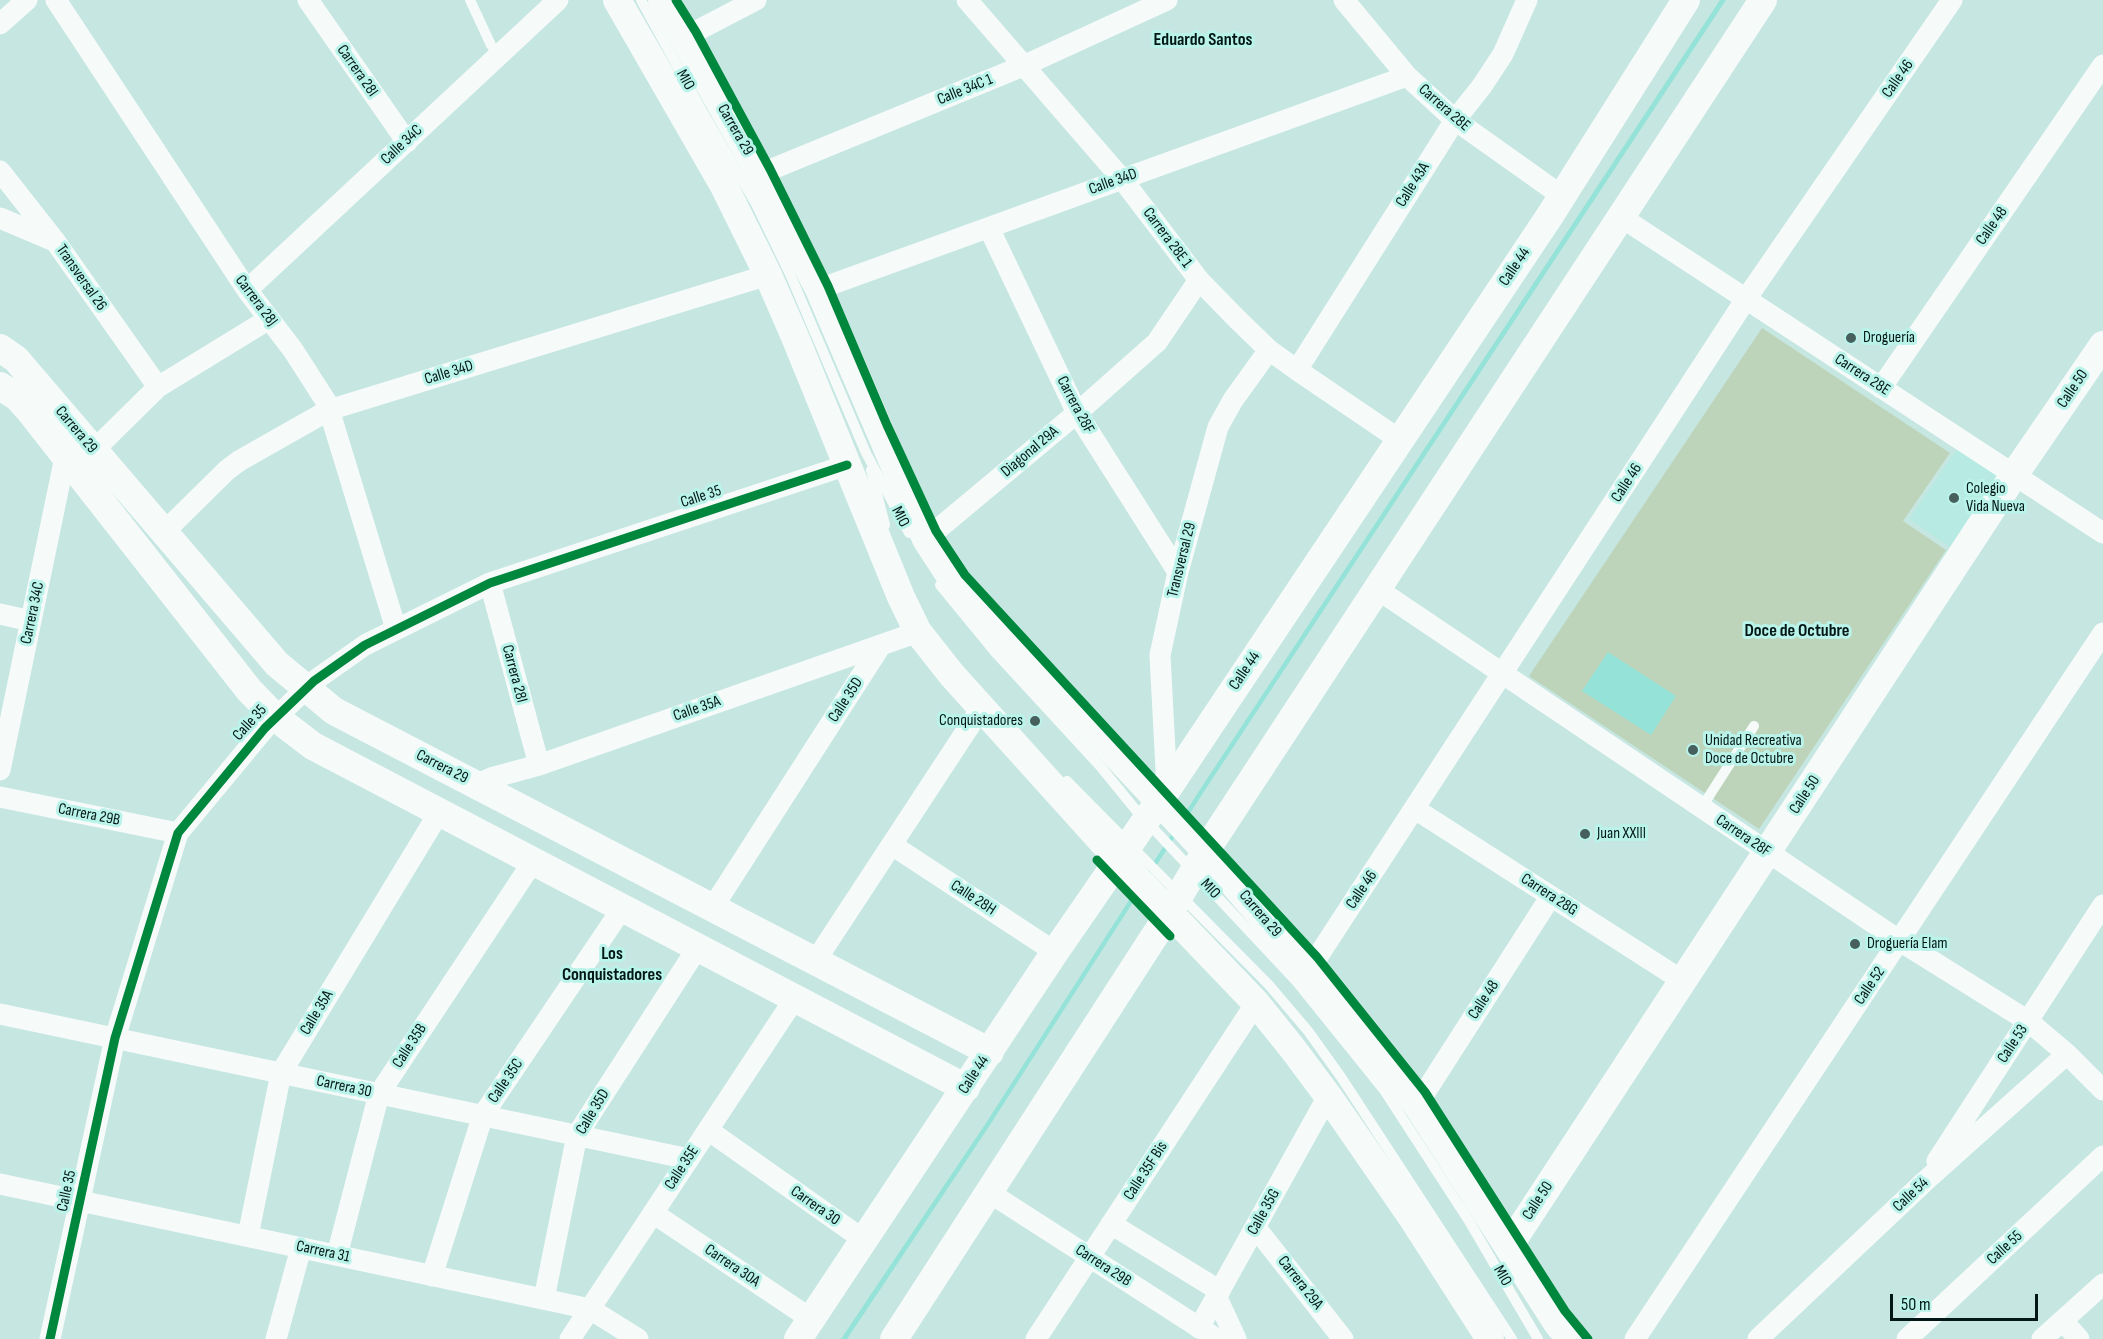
<!DOCTYPE html>
<html>
<head>
<meta charset="utf-8">
<style>
  body { margin:0 }
  #map { position:relative; width:2103px; height:1339px; overflow:hidden; background:#c6e6e1; font-family:"Sofia Sans Condensed",sans-serif }
  canvas { display:block }
  .scale { position:absolute; left:1890px; top:1294px; width:148px; height:27px; box-sizing:border-box; border:3px solid #031816; border-top:0; padding-left:8px; font-size:18px; line-height:21px; white-space:nowrap; color:#031816; -webkit-text-stroke:4px #b9f3ea; paint-order:stroke }
</style>
</head>
<body>
<div id="map">
<canvas width="2103" height="1339"></canvas>
<div class="scale">50 m</div>
</div>
<script>
const ctx = document.querySelector('canvas').getContext('2d');
ctx.lineJoin = 'round';
function fill(path, color) {
  ctx.fillStyle = color;
  ctx.fill(path, 'evenodd');
}
function stroke(path, color, width, dash) {
  ctx.strokeStyle = color;
  ctx.lineWidth = width;
  ctx.lineCap = dash ? 'butt' : 'round';
  ctx.setLineDash(dash || []);
  ctx.stroke(path);
}
function label(font, color, halo, rows, align = 'center') {
  ctx.font = font + ' "Sofia Sans Condensed",sans-serif';
  ctx.lineWidth = 6;
  ctx.setLineDash([]);
  ctx.textBaseline = 'middle';
  ctx.strokeStyle = halo;
  ctx.fillStyle = color;
  for (const [text, x, y, turn = 0] of rows) {
    ctx.save();
    ctx.translate(x, y);
    ctx.rotate((+turn || 0) * Math.PI / 180);
    ctx.textAlign = isNaN(turn) ? turn : align;
    if (halo) ctx.strokeText(text, 0, 0);
    ctx.fillText(text, 0, 0);
    ctx.restore();
  }
}
const built = new Path2D(`
  M1957 449 1998 476 1950 547 1909 519Z`);
const green = new Path2D(`
  M1762 328 1950 453 1903 521 1946 550 1759 829 1529 676Z`);
const water = new Path2D(`
  M1720 0H1726L1205 790 990 1125 847 1339H841L986 1123 1201 788Z
  M1608 652 1676 696 1651 735 1582 691Z`);
const lane = new Path2D(`
  M470 0 491 45 499 55
  M641 0 702 111 756 204 790 274 866 453 909 533
  M871 470 885 525
  M940 585 995 652 1100 766 1135 809 1297 982 1384 1090 1469 1221 1538 1339
  M1067 781 1269 985 1308 1031 1341 1077 1512 1339
  M1702 807 1754 726`);
const street = new Path2D(`
  M56 0 247 290 293 350 327 403 396 629
  M308 0 407 142
  M967 0 1122 179 1199 280 1236 318 1269 350 1297 370 1400 440
  M1344 0 1407 76 1455 120 1562 196
  M0 24 27 0
  M683 38 756 0
  M0 171 55 241 158 387
  M760 174 1023 66 1167 0
  M1621 217 2103 533
  M0 218 52 240
  M989 228 1077 413 1178 572
  M819 289 1407 76
  M247 290 558 0
  M1297 370 1455 120 1482 86 1503 54 1527 0
  M1881 388 2103 65
  M93 451 158 387 269 319
  M163 533 227 470 239 461 329 410 768 275
  M926 539 1077 413 1157 342 1199 280
  M490 583 539 765
  M1377 589 1900 941 2028 1021 2067 1054 2103 1090
  M0 614 31 621
  M0 770 65 457
  M476 785 491 778 539 765 918 632
  M1167 789 1160 655 1178 572 1218 427 1233 400 1269 350
  M0 797 178 833
  M1415 809 1683 981
  M892 845 1055 952
  M713 907 881 645
  M816 960 982 707
  M1309 970 1746 299 1952 0
  M0 1014 689 1159
  M1417 1105 1551 896
  M708 1130 864 1240
  M1937 1161 2103 905
  M0 1184 590 1309 638 1339
  M990 1193 1217 1339
  M653 1213 811 1319
  M1111 1224 1220 1291
  M1256 1228 1343 1339
  M248 1236 281 1073 440 811
  M337 1255 379 1094 534 860
  M432 1276 483 1115 623 907
  M1217 1298 1236 1339
  M544 1299 577 1135 698 947
  M2063 1321 2079 1339
  M1199 1328 1328 1096
  M50 1339 115 1038 178 833 265 728 314 681 365 645 490 583 847 465
  M276 1339 301 1248
  M570 1339 795 998
  M1036 1339 1256 1003
  M1635 1339 2103 633
  M1758 1339 1923 1183 2067 1054
  M1907 1339 2103 1156
  M2042 1339 2103 1284`);
const secondary = new Path2D(`
  M617 0 724 186 768 275 795 337 901 597 918 632 952 675 1118 859 1256 1003 1293 1049 1328 1096 1411 1216 1490 1339
  M662 0 760 174 819 289 926 539 954 582 1200 845 1345 1013 1417 1105 1557 1323 1570 1339
  M0 348 16 359 277 664 334 711 990 1052
  M0 386 17 397 29 410 249 690 275 717 313 746 966 1088
  M1509 1246 2014 475 2103 345
  M798 1339 1055 952 1166 791 1549 217 1686 0
  M894 1339 1161 926 1212 841 1763 0`);
const cycleway = new Path2D(`
  M676 0 696 32 770 169 828 286 887 425 936 531 965 575 1317 957 1425 1092 1565 1311 1588 1339
  M1097 860 1170 936
  M50 1339 115 1038 178 833 265 728 314 681 365 645 490 583 847 465`);
const markers = [
  [1851,338,6,"#47605d"],
  [1954,498,6,"#47605d"],
  [1035,721,6,"#47605d"],
  [1693,750,6,"#47605d"],
  [1585,834,6,"#47605d"],
  [1855,944,6,"#47605d"]
];
const streetNames = [
  ["Carrera 28I",357,71,55],
  ["Calle 46",1898,79,-55],
  ["MIO",685,80,61],
  ["Calle 34C 1",965,90,-22],
  ["Carrera 28E",1444,108,41],
  ["Carrera 29",735,130,60],
  ["Calle 34C",402,145,-43],
  ["Calle 34D",1113,182,-20],
  ["Calle 43A",1413,185,-58],
  ["Calle 48",1992,226,-55],
  ["Carrera 28E 1",1167,238,53],
  ["Calle 44",1515,267,-56],
  ["Transversal 26",81,278,55],
  ["Carrera 28J",256,301,53],
  ["Calle 34D",449,373,-17],
  ["Carrera 28E",1862,375,33],
  ["Calle 50",2073,389,-56],
  ["Carrera 28F",1075,405,62],
  ["Carrera 29",76,430,50],
  ["Diagonal 29A",1030,452,-40],
  ["Calle 46",1627,483,-57],
  ["Calle 35",701,497,-18],
  ["MIO",900,517,62],
  ["Transversal 29",1182,560,-76],
  ["Carrera 34C",33,613,-78],
  ["Calle 44",1245,671,-56],
  ["Carrera 28I",514,674,75],
  ["Calle 35D",846,700,-57],
  ["Calle 35A",697,709,-19],
  ["Calle 35",250,723,-48],
  ["Carrera 29",442,767,27],
  ["Calle 50",1805,795,-57],
  ["Carrera 29B",89,815,11],
  ["Carrera 28F",1743,836,34],
  ["MIO",1210,889,47],
  ["Calle 46",1362,890,-56],
  ["Carrera 28G",1549,895,33],
  ["Calle 28H",973,898,33],
  ["Carrera 29",1260,914,49],
  ["Calle 52",1870,986,-56],
  ["Calle 48",1484,1000,-57],
  ["Calle 35A",317,1013,-59],
  ["Calle 53",2013,1044,-57],
  ["Calle 35B",410,1046,-57],
  ["Calle 44",974,1075,-57],
  ["Calle 35C",506,1081,-56],
  ["Carrera 30",344,1087,12],
  ["Calle 35D",593,1112,-59],
  ["Calle 35E",682,1168,-57],
  ["Calle 35F Bis",1146,1171,-57],
  ["Calle 35",67,1191,-78],
  ["Calle 54",1911,1195,-43],
  ["Calle 50",1538,1201,-57],
  ["Carrera 30",815,1206,35],
  ["Calle 35G",1264,1212,-61],
  ["Calle 55",2005,1248,-43],
  ["Carrera 31",323,1252,12],
  ["Carrera 30A",732,1266,34],
  ["Carrera 29B",1103,1266,33],
  ["MIO",1502,1276,60],
  ["Carrera 29A",1300,1283,52]
];
const poiNames = [
  ["Droguería",1863,338],
  ["Colegio",1966,489],
  ["Vida Nueva",1966,507],
  ["Conquistadores",1023,721,"right"],
  ["Unidad Recreativa",1705,741],
  ["Doce de Octubre",1705,759],
  ["Juan XXIII",1597,834],
  ["Droguería Elam",1867,944]
];
const neighbourhoodNames = [
  ["Eduardo Santos",1203,40],
  ["Doce de Octubre",1797,631],
  ["Los",612,954],
  ["Conquistadores",612,975]
];
fill(built, '#b6eae2');
fill(green, '#bdd4ba');
fill(water, '#94e2d8');
stroke(lane, '#f6fbfa', 10);
stroke(street, '#f6fbfa', 21);
stroke(secondary, '#f6fbfa', 28);
stroke(cycleway, '#00873e', 9);
for (const [x, y, r, color] of markers) {
  const dot = new Path2D();
  dot.arc(x, y, r, 0, 2 * Math.PI);
  ctx.fillStyle = color;
  ctx.fill(dot);
  stroke(dot, '#b9f3ea', 2);
}
label('16px', '#031816', '#b9f3ea', streetNames);
label('16px', '#031816', '#b9f3ea', poiNames, 'left');
label('bold 18px', '#031816', '#b9f3ea', neighbourhoodNames);
</script>
</body>
</html>
